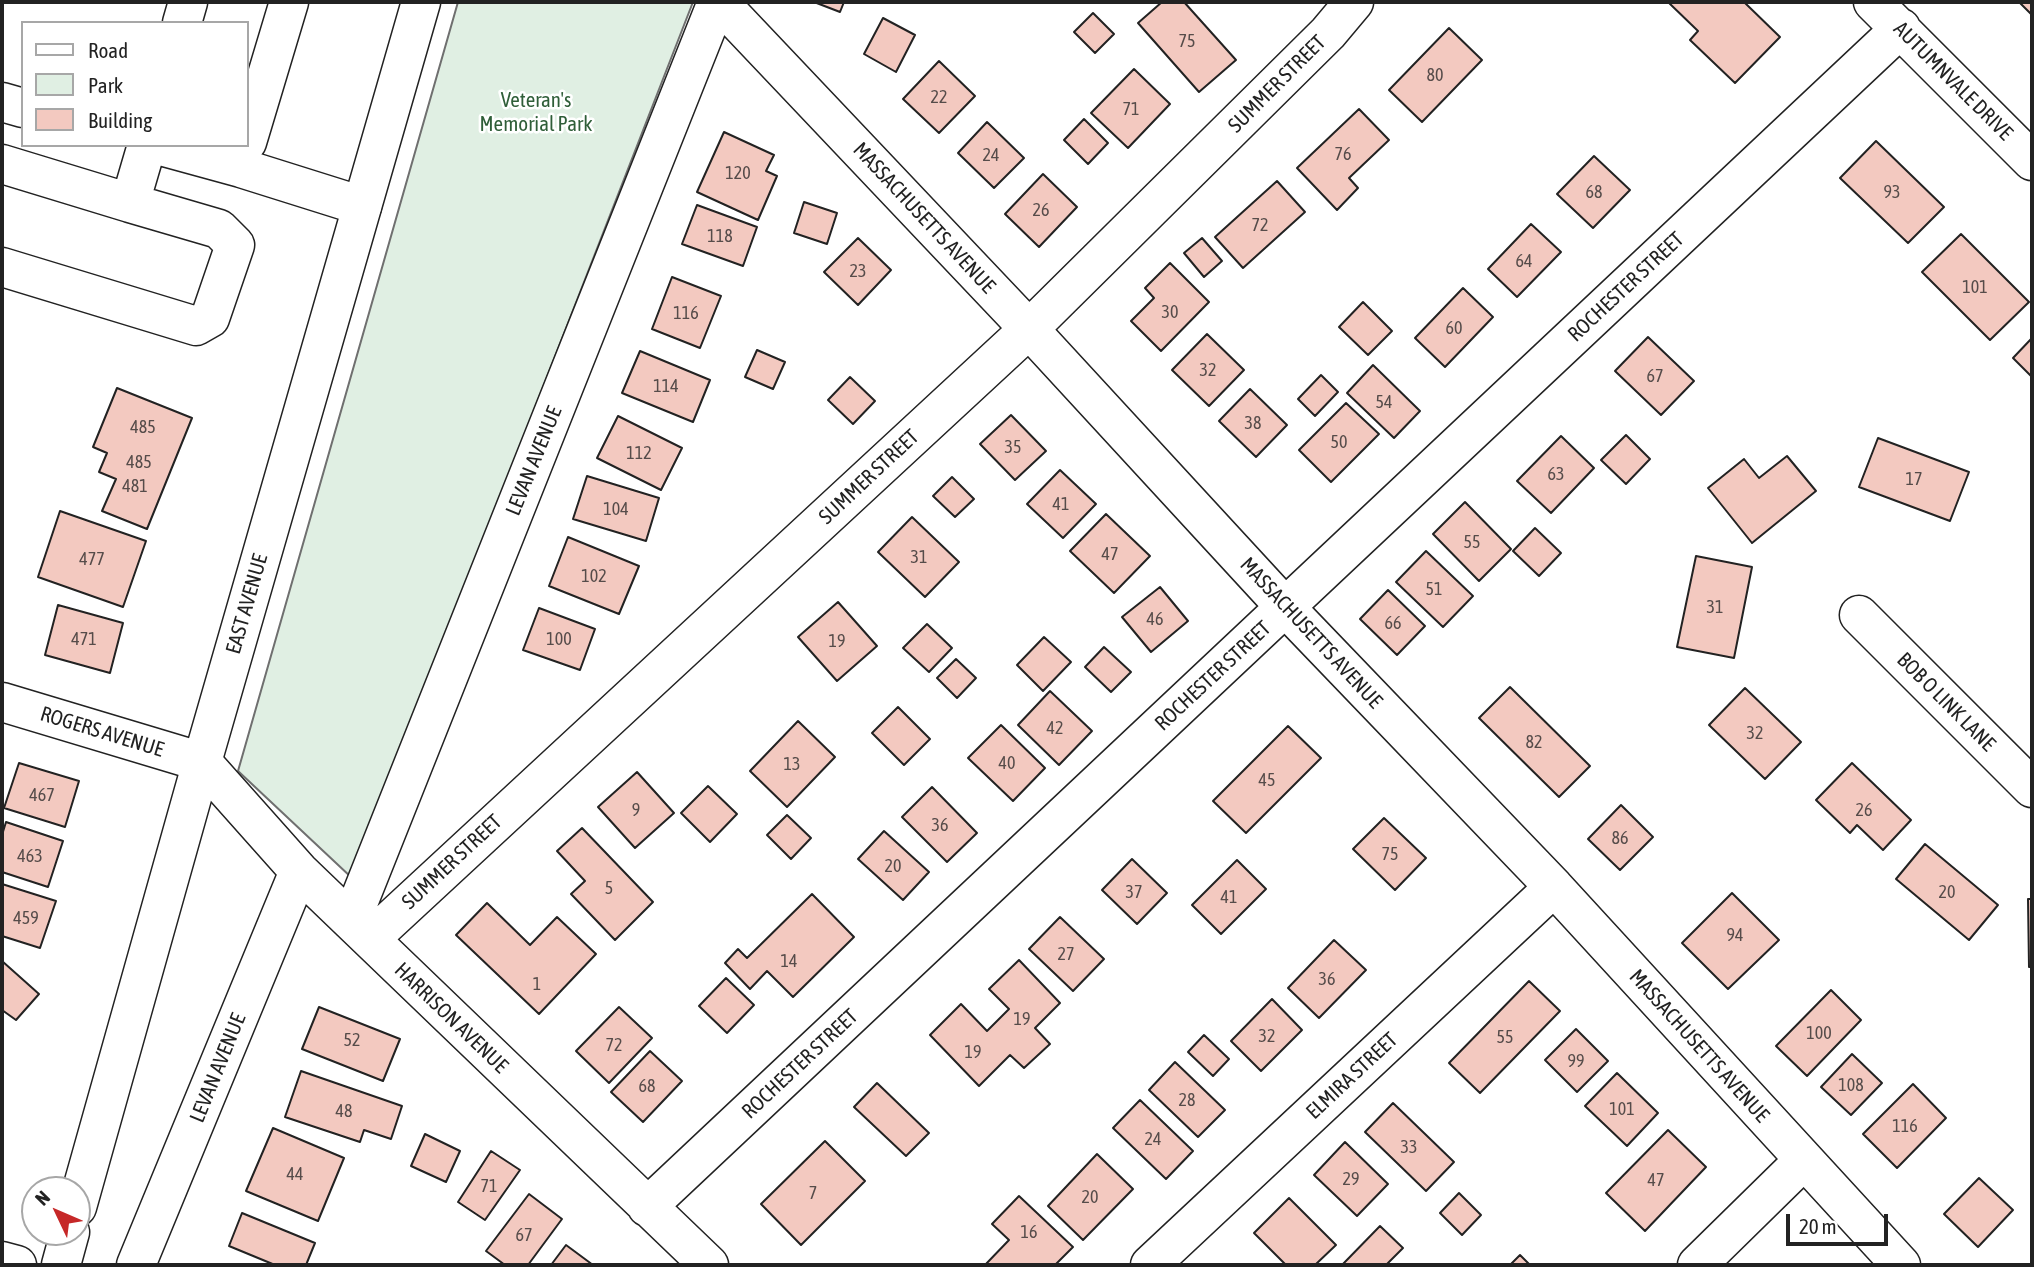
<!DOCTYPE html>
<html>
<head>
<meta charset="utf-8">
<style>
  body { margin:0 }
  #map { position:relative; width:2034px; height:1267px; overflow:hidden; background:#fff; font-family:"Asap Condensed",sans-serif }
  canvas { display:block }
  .frame { position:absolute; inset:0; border:4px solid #222; pointer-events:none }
  .legend { position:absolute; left:21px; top:21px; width:228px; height:126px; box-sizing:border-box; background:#fff; border:2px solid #a7a7a7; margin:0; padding:9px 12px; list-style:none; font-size:21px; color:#222 }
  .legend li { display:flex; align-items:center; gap:14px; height:35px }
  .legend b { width:35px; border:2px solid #a7a7a7 }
  .north { position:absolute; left:21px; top:1176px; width:70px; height:70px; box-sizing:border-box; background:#fff; border:2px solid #a7a7a7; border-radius:50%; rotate:314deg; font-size:19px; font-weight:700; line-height:28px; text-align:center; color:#222 }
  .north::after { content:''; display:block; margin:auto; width:24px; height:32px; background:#c62828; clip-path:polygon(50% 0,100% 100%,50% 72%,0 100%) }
  .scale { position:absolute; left:1786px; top:1214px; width:102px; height:32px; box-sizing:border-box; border:4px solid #222; border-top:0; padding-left:9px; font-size:21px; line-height:24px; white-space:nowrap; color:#222; -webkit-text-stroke:5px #fff; paint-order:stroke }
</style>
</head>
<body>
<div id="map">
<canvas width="2034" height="1267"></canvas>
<div class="frame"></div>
<ul class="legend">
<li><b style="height:9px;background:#fff"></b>Road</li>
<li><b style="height:19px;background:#e0efe3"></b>Park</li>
<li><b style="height:19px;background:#f3c9c0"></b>Building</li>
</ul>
<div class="north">N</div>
<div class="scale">20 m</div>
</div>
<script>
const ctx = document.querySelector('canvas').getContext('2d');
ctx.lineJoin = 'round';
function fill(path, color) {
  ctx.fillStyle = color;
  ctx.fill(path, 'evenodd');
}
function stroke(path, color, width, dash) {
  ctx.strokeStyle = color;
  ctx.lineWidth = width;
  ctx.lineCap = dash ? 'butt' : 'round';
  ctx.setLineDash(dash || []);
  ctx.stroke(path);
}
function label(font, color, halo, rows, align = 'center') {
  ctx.font = font + ' "Asap Condensed",sans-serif';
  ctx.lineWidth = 5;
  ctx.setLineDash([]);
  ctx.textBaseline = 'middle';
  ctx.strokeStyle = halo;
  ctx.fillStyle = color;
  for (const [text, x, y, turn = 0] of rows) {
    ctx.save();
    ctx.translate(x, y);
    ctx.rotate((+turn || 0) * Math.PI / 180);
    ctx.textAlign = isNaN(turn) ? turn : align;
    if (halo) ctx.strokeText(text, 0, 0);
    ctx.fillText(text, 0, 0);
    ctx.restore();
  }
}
const green = new Path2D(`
  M458 2H693L352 878 238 771Z`);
const building = new Path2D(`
  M814 2H844L840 12Z
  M1162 2H1184L1236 60 1199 92 1138 23Z
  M1668 2H1744L1780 37 1735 83 1690 40 1698 31Z
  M2019 2H2032V15Z
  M1093 13 1114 34 1095 53 1074 32Z
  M883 18 915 35 896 72 864 54Z
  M1449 28 1482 60 1422 122 1389 90Z
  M939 61 975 96 939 133 903 99Z
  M1134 69 1170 104 1128 148 1091 113Z
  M1359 109 1389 140 1349 178 1358 188 1337 210 1297 168Z
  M1084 119 1108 143 1088 164 1064 140Z
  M987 122 1024 158 994 188 958 153Z
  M724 132 774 155 766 171 777 176 758 220 697 192Z
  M1876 141 1944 207 1908 243 1840 178Z
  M1594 156 1630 190 1593 228 1557 194Z
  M1043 174 1077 207 1039 247 1005 214Z
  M1277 181 1305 212 1243 268 1215 237Z
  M804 202 837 213 827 244 794 233Z
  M697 205 757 227 743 266 682 244Z
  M1531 224 1561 252 1517 297 1488 269Z
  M1961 234 2029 302 1990 340 1922 272Z
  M858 238 891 270 858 305 824 272Z
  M1202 238 1222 261 1204 277 1184 253Z
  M1170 263 1209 302 1161 351 1131 321 1154 298 1145 288Z
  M672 277 721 296 700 348 652 329Z
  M1463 288 1493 317 1445 367 1415 338Z
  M1363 302 1392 331 1368 355 1339 327Z
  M1207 334 1244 370 1209 406 1172 370Z
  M1648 337 1694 381 1661 415 1615 371Z
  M2032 338V377L2013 358Z
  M757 350 785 362 773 389 745 377Z
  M640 351 710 380 693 422 622 393Z
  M1373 365 1420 411 1394 438 1347 393Z
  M1321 375 1338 392 1315 416 1298 399Z
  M850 377 875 401 853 424 828 400Z
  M117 388 192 418 147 529 102 511 116 479 99 472 107 453 93 447Z
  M1250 389 1287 425 1256 457 1219 421Z
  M1346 403 1379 434 1331 482 1299 450Z
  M1011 415 1046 451 1015 480 980 444Z
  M618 416 682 448 661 490 597 458Z
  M1626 435 1650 459 1626 484 1601 460Z
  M1561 436 1594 468 1551 513 1517 481Z
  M1878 438 1969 472 1950 521 1859 487Z
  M1787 456 1816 491 1752 543 1708 488 1744 459 1759 478Z
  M1060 470 1096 504 1063 538 1027 504Z
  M587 476 659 498 646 541 573 519Z
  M952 477 974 499 955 517 933 496Z
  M1465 502 1511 549 1479 581 1433 534Z
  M60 511 146 541 123 607 38 577Z
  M1106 514 1150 556 1114 593 1070 551Z
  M912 517 959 562 925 597 878 552Z
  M1535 528 1561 553 1539 576 1513 551Z
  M568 537 639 566 619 614 549 586Z
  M1426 551 1473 596 1443 627 1396 582Z
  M1696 556 1752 567 1734 658 1677 647Z
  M1160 587 1188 621 1151 652 1122 617Z
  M1388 590 1425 626 1397 655 1360 619Z
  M838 602 877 646 837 681 798 637Z
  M58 605 123 623 110 673 45 655Z
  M539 608 595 629 580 670 523 650Z
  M927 624 952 648 929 672 903 648Z
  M1044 637 1071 662 1043 691 1017 665Z
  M1104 647 1131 672 1111 692 1085 667Z
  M956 659 976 678 957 698 937 678Z
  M1510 687 1590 766 1559 797 1479 718Z
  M1745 688 1801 742 1765 779 1709 725Z
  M1050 691 1092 731 1059 765 1018 725Z
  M898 707 930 739 904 765 872 733Z
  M798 721 835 757 787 807 750 771Z
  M1001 725 1045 768 1013 801 968 758Z
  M1288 726 1321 758 1246 833 1213 801Z
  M19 763 79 781 65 827 4 808Z
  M1852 763 1911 820 1883 850 1857 825 1850 833 1816 800Z
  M637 772 674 813 635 848 598 807Z
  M708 786 737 814 710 842 681 813Z
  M932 787 977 833 947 862 902 817Z
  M1621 805 1653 837 1620 870 1588 839Z
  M787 815 811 838 791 859 767 835Z
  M1384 818 1426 858 1395 890 1353 849Z
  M6 822 63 841 48 887 2 872V835Z
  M582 828 653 902 615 940 571 894 585 881 557 851Z
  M884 831 929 872 903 900 858 859Z
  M1925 844 1998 905 1969 940 1896 879Z
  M1132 859 1167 893 1137 924 1102 890Z
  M1237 860 1266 889 1221 934 1192 905Z
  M2 884 56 901 40 948 2 936Z
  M1732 893 1779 940 1728 989 1682 943Z
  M812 894 854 937 793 997 767 971 750 989 725 963 738 949 747 958Z
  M2028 899H2032V967H2029Z
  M487 903 530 945 557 917 596 954 539 1014 456 935Z
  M1060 917 1104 959 1073 991 1029 949Z
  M1334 940 1366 970 1319 1018 1288 988Z
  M1019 960 1060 1003 1035 1028 1050 1044 1024 1068 1010 1055 979 1086 930 1035 961 1004 987 1031 1009 1009 989 989Z
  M2 961 39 994 16 1020 2 1010Z
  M726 978 754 1005 727 1033 699 1006Z
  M1529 981 1560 1011 1480 1093 1449 1063Z
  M1831 990 1861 1020 1807 1076 1776 1046Z
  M1272 999 1302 1030 1261 1071 1231 1041Z
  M319 1007 400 1039 383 1081 302 1049Z
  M619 1007 652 1038 609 1083 576 1051Z
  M1576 1029 1608 1061 1577 1092 1545 1060Z
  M1204 1035 1229 1059 1213 1076 1188 1052Z
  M650 1051 682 1081 643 1122 611 1092Z
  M1852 1054 1882 1083 1851 1115 1821 1087Z
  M1175 1062 1225 1110 1198 1137 1149 1090Z
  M301 1071 402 1106 391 1139 364 1130 360 1142 285 1117Z
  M1617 1073 1658 1113 1627 1146 1585 1106Z
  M877 1083 929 1133 906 1156 854 1107Z
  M1913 1084 1946 1118 1897 1168 1863 1134Z
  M1140 1100 1193 1151 1166 1179 1113 1128Z
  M1393 1103 1454 1162 1426 1191 1365 1132Z
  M273 1128 344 1158 318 1221 246 1191Z
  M1668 1130 1706 1167 1645 1231 1606 1193Z
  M425 1134 460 1151 446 1182 411 1166Z
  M825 1141 865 1181 801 1245 761 1204Z
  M1345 1142 1388 1184 1357 1216 1314 1175Z
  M491 1151 520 1170 485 1220 458 1202Z
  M1097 1154 1133 1189 1083 1240 1048 1206Z
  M1979 1178 2013 1210 1978 1247 1944 1214Z
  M1459 1193 1481 1215 1462 1235 1440 1213Z
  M529 1194 562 1219 528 1265H505L486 1251Z
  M1019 1196 1073 1247 1055 1265H985L1009 1240 992 1224Z
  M1289 1198 1336 1245 1315 1265H1286L1254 1233Z
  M242 1213 315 1243 306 1265H275L229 1246Z
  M1380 1226 1403 1248 1386 1265H1342Z
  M566 1245 593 1265H551Z
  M1520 1255 1530 1265H1510Z`);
const minor = new Path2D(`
  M719 2 1029 329 1286 608 1554 887 1901 1265
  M1873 2 2032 161
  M182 23 188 2
  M2 102 23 108
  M247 142 289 2
  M157 145 241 168 362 206
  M2 164 130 203
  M2 267 196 326 210 318 235 245 219 229 130 203 147 145
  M1859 615 2032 788
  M2 702 202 762 299 871 709 1265
  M351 921 717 2
  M370 939 1029 329 1328 33 1354 2
  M647 1207 1901 28
  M2 1261 17 1265
  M136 1265 299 871
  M1150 1265 1554 887
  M1697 1265 1803 1161`);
const highway = new Path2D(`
  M77 1207 202 762 421 2
  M61 1265 70 1232`);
const numberNames = [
  ["75",1187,41],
  ["80",1435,75],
  ["22",939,97],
  ["71",1131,109],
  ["76",1343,154],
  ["24",991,155],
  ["120",738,173],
  ["68",1594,192],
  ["93",1892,192],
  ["26",1041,210],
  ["72",1260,225],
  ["118",720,236],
  ["64",1524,261],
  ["23",858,271],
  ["101",1975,287],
  ["30",1170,312],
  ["116",686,313],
  ["60",1454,328],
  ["32",1208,370],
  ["67",1655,376],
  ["114",666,386],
  ["54",1384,402],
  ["38",1253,423],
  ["485",143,427],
  ["50",1339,442],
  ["35",1013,447],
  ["112",639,453],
  ["485",139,462],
  ["63",1556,474],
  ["17",1914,479],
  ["481",135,486],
  ["41",1061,504],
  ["104",616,509],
  ["55",1472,542],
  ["47",1110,554],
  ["31",919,557],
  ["477",92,559],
  ["102",594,576],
  ["51",1434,589],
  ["31",1715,607],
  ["46",1155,619],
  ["66",1393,623],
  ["471",84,639],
  ["100",559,639],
  ["19",837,641],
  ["42",1055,728],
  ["32",1755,733],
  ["82",1534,742],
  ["40",1007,763],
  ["13",792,764],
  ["45",1267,780],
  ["467",42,795],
  ["9",636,810],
  ["26",1864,810],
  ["36",940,825],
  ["86",1620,838],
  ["75",1390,854],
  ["463",30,856],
  ["20",893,866],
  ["5",609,888],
  ["37",1134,892],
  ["20",1947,892],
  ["41",1229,897],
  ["459",26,918],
  ["94",1735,935],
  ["27",1066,954],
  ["14",789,961],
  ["36",1327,979],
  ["1",537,984],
  ["19",1022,1019],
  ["100",1819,1033],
  ["32",1267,1036],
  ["55",1505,1037],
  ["52",352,1040],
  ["72",614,1045],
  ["19",973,1052],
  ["99",1576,1061],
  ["108",1851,1085],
  ["68",647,1086],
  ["28",1187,1100],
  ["101",1622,1109],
  ["48",344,1111],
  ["116",1905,1126],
  ["24",1153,1139],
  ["33",1409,1147],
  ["44",295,1174],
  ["29",1351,1179],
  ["47",1656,1180],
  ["71",489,1186],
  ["7",813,1193],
  ["20",1090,1197],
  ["16",1029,1232],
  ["67",524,1235]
];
const streetNames = [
  ["AUTUMNVALE DRIVE",1953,81,45],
  ["SUMMER STREET",1277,84,-45],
  ["MASSACHUSETTS AVENUE",924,218,47],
  ["ROCHESTER STREET",1626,287,-43],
  ["LEVAN AVENUE",534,461,-68],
  ["SUMMER STREET",869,477,-43],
  ["EAST AVENUE",247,604,-74],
  ["MASSACHUSETTS AVENUE",1311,633,47],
  ["ROCHESTER STREET",1213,676,-43],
  ["BOB O LINK LANE",1946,702,45],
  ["ROGERS AVENUE",102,732,17],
  ["SUMMER STREET",452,862,-43],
  ["HARRISON AVENUE",451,1018,44],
  ["MASSACHUSETTS AVENUE",1699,1046,48],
  ["ROCHESTER STREET",800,1064,-43],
  ["LEVAN AVENUE",218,1068,-68],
  ["ELMIRA STREET",1352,1076,-43]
];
const parkNames = [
  ["Veteran's",536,100],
  ["Memorial Park",536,124]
];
fill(green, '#e0efe3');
stroke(green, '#6f6f6f', 2);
fill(building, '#f3c9c0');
stroke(building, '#222', 2);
stroke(minor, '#222', 41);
stroke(highway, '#222', 41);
stroke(minor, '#fff', 38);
stroke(highway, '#fff', 38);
label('18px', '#564c4a', null, numberNames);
label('21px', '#222', '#fff', streetNames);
label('21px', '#2f5e38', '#fff', parkNames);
</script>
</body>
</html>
